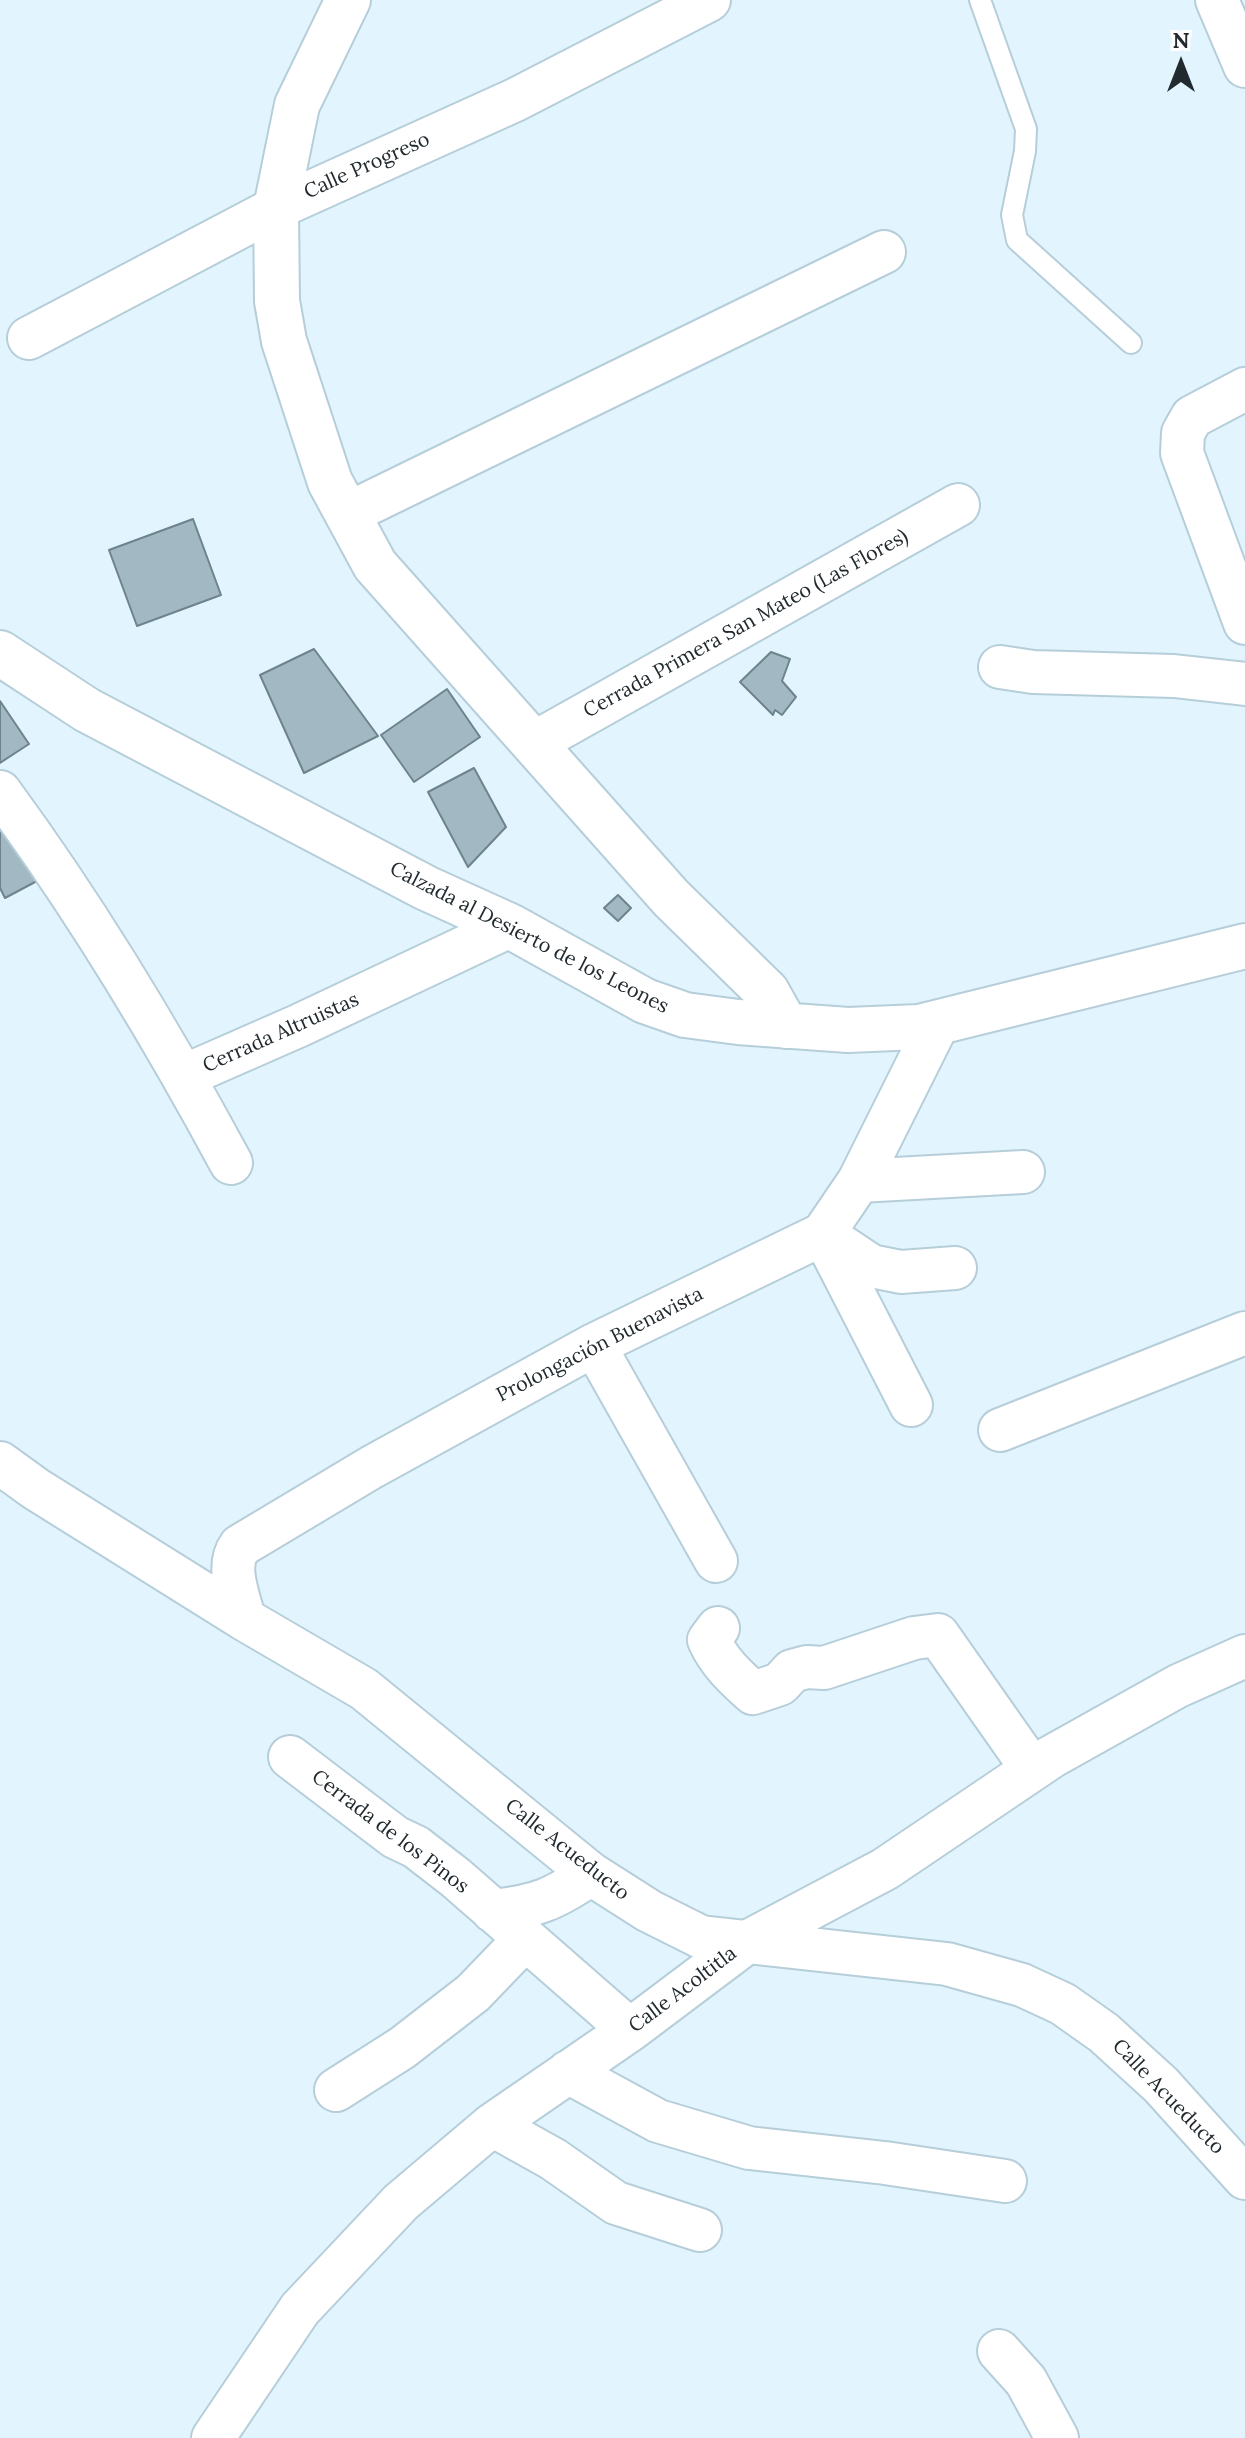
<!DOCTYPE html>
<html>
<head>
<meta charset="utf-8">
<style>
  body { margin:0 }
  #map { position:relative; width:1245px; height:2438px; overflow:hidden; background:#e2f5ff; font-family:Lora,serif }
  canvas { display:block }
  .north { position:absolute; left:1141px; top:24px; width:80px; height:80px; -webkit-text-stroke:6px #fff; paint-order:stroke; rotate:0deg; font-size:22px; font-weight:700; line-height:32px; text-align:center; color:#212a2f }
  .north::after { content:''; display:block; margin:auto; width:28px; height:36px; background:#212a2f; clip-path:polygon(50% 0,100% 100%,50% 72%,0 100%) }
</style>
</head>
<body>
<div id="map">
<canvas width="1245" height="2438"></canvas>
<div class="north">N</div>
</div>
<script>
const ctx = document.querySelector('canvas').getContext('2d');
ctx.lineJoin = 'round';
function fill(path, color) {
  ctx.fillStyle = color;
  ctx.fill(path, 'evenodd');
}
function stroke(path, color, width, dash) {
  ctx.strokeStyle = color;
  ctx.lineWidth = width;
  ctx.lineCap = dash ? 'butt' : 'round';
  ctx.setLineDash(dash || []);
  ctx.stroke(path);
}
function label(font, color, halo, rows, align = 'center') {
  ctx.font = font + ' Lora,serif';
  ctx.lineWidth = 8;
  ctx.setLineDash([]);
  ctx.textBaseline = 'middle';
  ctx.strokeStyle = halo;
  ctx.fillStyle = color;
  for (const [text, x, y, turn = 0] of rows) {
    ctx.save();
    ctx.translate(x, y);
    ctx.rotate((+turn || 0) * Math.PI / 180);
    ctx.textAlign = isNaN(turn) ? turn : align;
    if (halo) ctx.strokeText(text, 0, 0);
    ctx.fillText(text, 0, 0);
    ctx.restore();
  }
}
const building = new Path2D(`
  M193 519 221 595 137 626 109 550Z
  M314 649 378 736 304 773 260 675Z
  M771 652 790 659 782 681 796 697 782 715 775 710 773 715 740 682Z
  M447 689 480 737 414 782 381 735Z
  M0 701 29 744 0 763Z
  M474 768 506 827 468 867 428 792Z
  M5 824 37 881 5 898 0 888V826Z
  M618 895 631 908 618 921 604 908Z`);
const service = new Path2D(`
  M980 0 1026 129 1025 151 1012 215 1017 240 1131 343`);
const minor = new Path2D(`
  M1217 0 1245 66
  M29 338 276 208 515 100 709 0
  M1245 389 1192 417 1183 433 1182 453 1245 623
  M347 514 884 252
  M1000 667 1033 672 1174 676 1245 684
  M534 743 958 505
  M0 792C86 909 162 1035 231 1163
  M184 1076 298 1026 510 926
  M859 1181 1023 1172
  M594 1345 716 1561
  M911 1405 823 1234 871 1266 901 1272 955 1268
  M1000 1430 1245 1333
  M0 1463 36 1489 244 1619 364 1689 591 1874 649 1911 701 1937 947 1964 1022 1985 1063 2004 1104 2033 1161 2085 1245 2178
  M244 1619C239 1596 225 1567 240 1546L372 1467 594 1345 823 1234 859 1181 938 1023
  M718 1628 709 1640C719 1662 735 1677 753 1693L780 1684 792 1671 807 1667 824 1668 914 1638 938 1635 1032 1769
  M290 1757 395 1837 416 1847 456 1878 630 2030
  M493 1911C538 1906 554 1899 591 1874
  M568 2072 658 2121 749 2148 885 2163 1005 2181
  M336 2090 402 2048 473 1993 525 1939
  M492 2125 553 2159 616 2203 700 2230
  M999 2351 1026 2381 1057 2438
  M213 2438 300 2309 401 2202 492 2125 630 2030 747 1942 885 1869 1051 1757 1178 1686 1245 1656`);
const tertiary = new Path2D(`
  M348 0 297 105 276 208 277 301 284 341 330 482 375 565 671 898 767 992 786 1026
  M0 653 87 710 426 888 510 926 645 1001 685 1015 738 1022 848 1030 919 1027 1245 946`);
const streetNames = [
  ["Calle Progreso",367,166,-24],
  ["Cerrada Primera San Mateo (Las Flores)",746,624,-29],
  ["Calzada al Desierto de los Leones",529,938,27],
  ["Cerrada Altruistas",281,1033,-24],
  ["Prolongación Buenavista",600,1345,-27],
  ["Cerrada de los Pinos",390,1832,37],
  ["Calle Acueducto",567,1850,38],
  ["Calle Acoltitla",683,1990,-37],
  ["Calle Acueducto",1168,2097,46]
];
fill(building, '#a2b9c4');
stroke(building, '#6d838d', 2);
stroke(service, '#b6ced9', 24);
stroke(minor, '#b6ced9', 46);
stroke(tertiary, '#b6ced9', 48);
stroke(service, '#fff', 20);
stroke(minor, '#fff', 42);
stroke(tertiary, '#fff', 44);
label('20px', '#212a2f', '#fff', streetNames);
</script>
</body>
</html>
